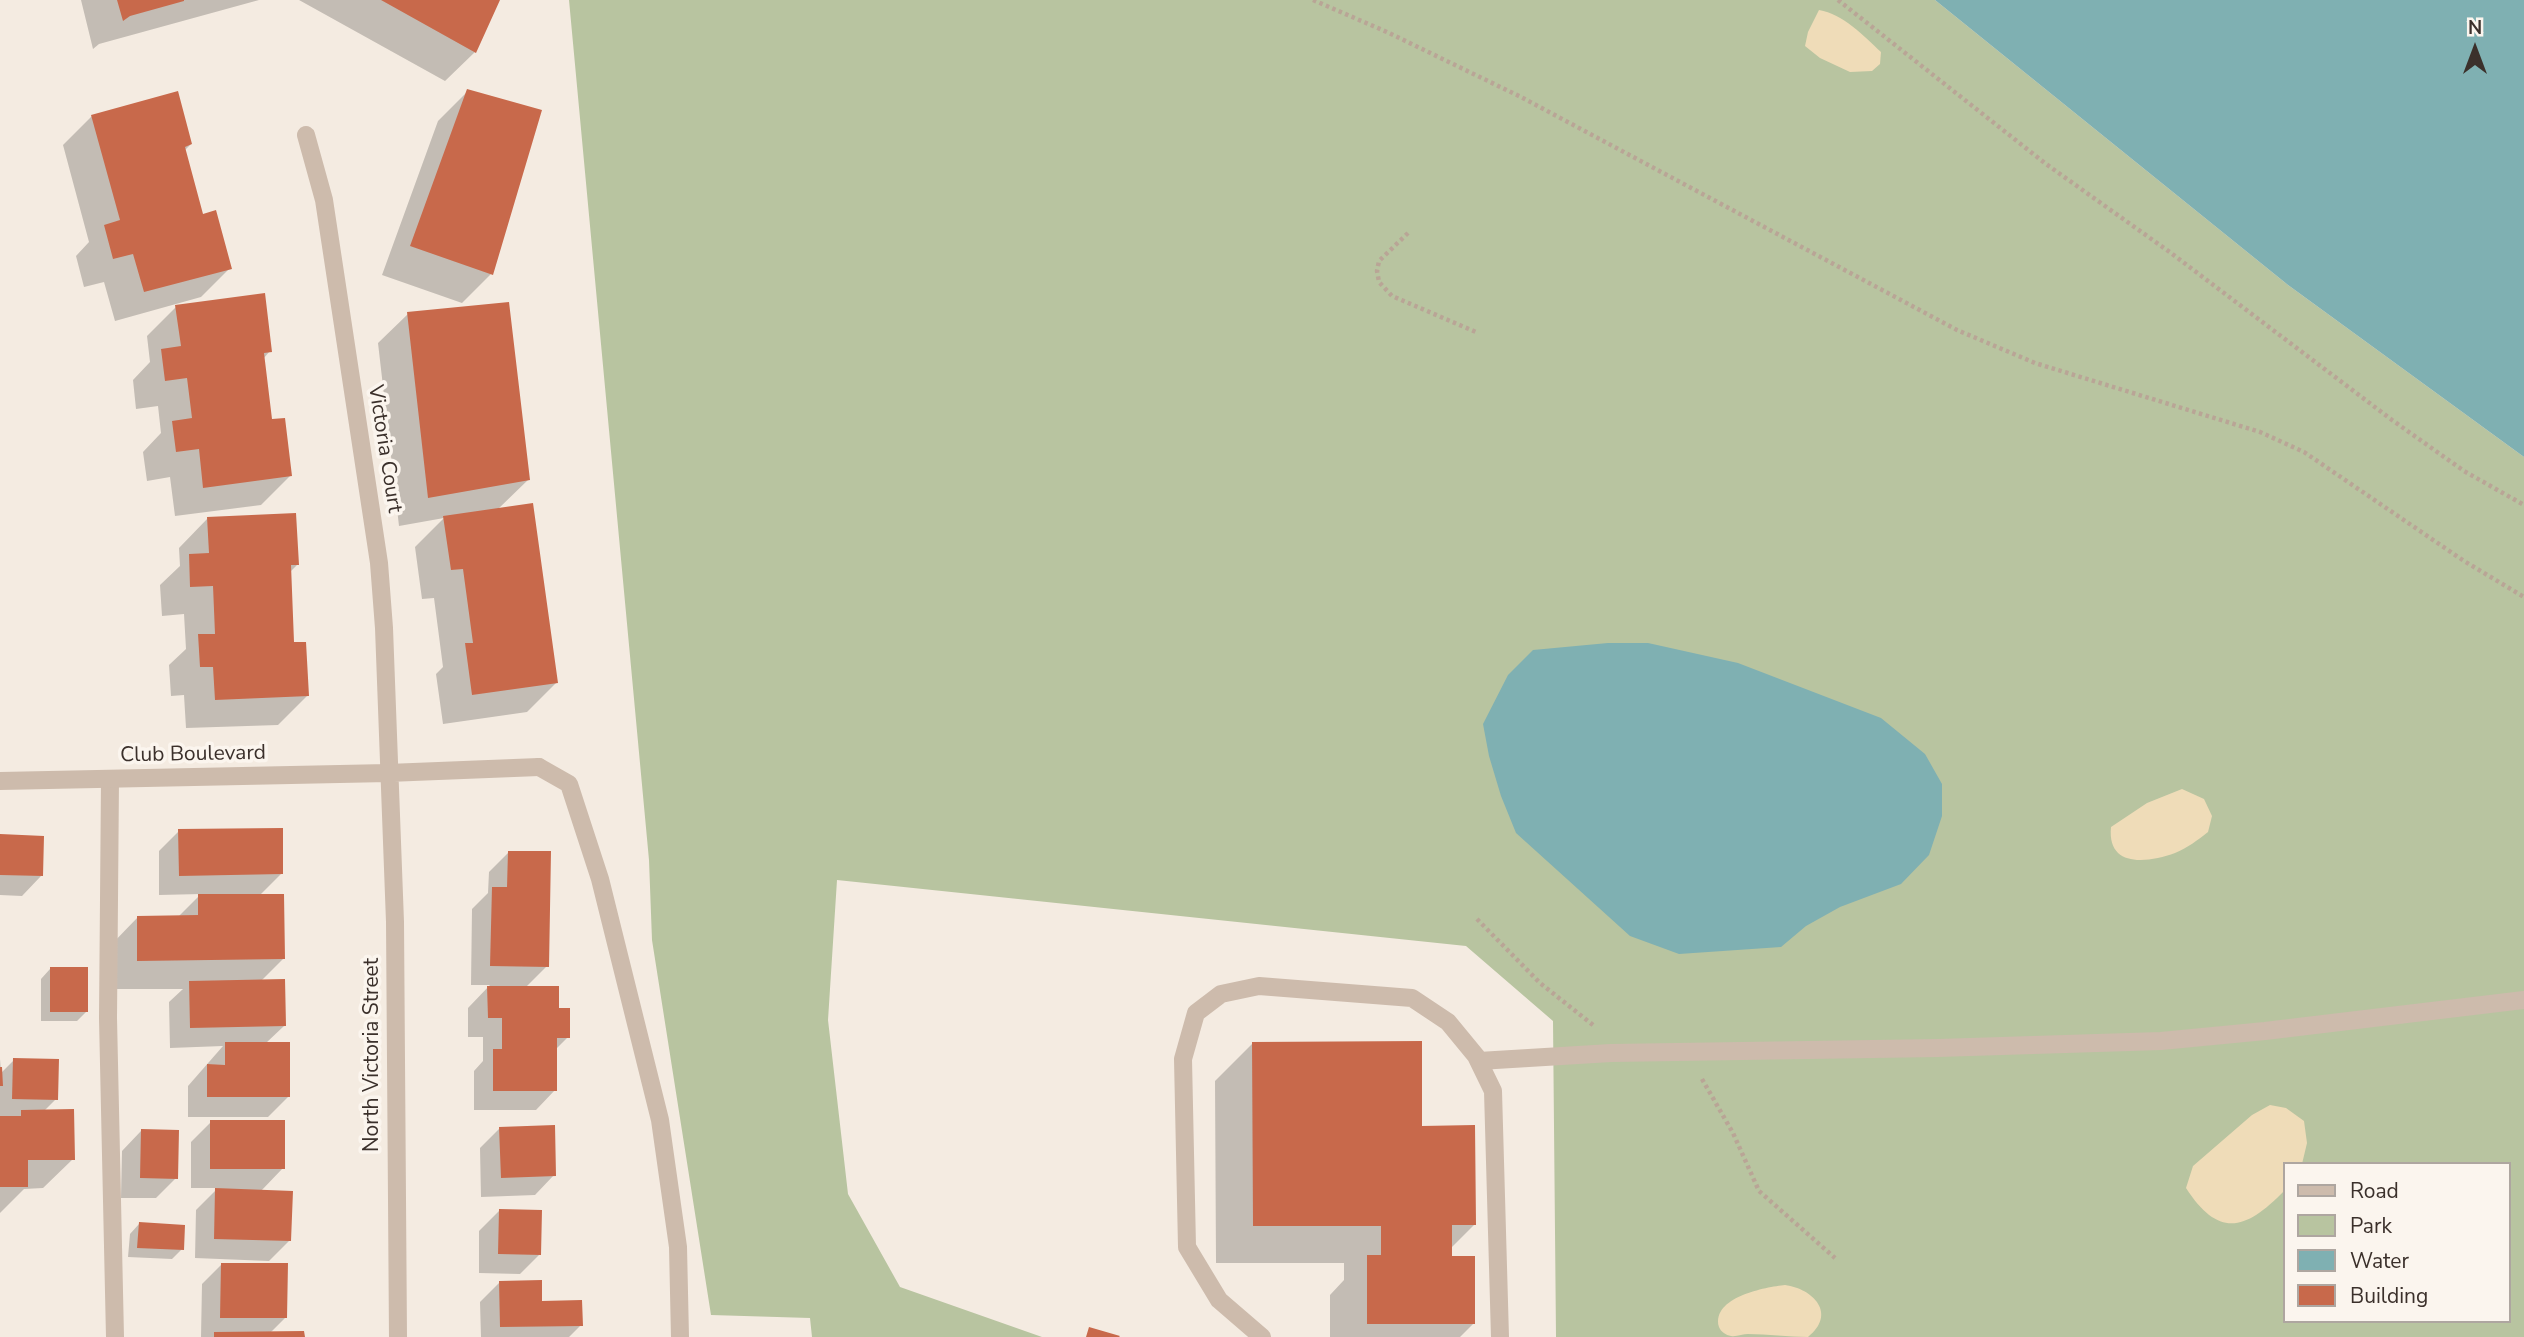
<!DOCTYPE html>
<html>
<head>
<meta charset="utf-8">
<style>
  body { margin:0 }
  #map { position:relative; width:2524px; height:1337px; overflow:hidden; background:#f4ebe1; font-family:"Nunito Sans",sans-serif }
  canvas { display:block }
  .legend { position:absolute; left:2283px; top:1162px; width:228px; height:161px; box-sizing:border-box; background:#fbf5ee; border:2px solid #aea6a0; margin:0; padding:9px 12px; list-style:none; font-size:21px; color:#3b302b }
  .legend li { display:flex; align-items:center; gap:14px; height:35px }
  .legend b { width:35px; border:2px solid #aea6a0 }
  .north { position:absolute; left:2440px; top:14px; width:70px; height:70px; -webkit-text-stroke:5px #fbf5ee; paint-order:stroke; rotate:0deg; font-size:19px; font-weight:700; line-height:28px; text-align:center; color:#3b302b }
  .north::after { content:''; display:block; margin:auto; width:24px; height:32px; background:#3b302b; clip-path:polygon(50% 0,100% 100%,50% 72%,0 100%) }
</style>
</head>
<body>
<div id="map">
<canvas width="2524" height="1337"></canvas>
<ul class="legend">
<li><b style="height:9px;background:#cdbbac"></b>Road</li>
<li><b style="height:19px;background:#b8c4a0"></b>Park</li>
<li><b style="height:19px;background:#7fb0b2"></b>Water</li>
<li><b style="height:19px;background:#c8694b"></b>Building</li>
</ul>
<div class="north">N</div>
</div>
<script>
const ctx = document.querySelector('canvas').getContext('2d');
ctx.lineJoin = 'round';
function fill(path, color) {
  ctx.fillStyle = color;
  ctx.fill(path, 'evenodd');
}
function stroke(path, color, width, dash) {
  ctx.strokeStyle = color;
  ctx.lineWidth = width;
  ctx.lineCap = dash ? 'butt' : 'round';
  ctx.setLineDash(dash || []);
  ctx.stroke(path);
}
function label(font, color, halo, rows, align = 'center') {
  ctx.font = font + ' "Nunito Sans",sans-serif';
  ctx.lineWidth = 7;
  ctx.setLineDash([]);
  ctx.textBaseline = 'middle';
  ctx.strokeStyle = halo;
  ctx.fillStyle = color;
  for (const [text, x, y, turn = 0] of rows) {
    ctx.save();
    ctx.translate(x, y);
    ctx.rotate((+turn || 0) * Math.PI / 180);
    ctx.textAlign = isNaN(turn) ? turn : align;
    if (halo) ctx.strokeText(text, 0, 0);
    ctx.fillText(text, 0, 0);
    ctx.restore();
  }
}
const green = new Path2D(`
  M569 0H1935L2288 285 2524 457V1337H1556L1553 1021 1466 946 837 880 828 1020 848 1194 900 1287 1042 1337H812L810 1318 711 1315 652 940 649 860ZM2284 1164H2508V1321H2284Z`);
const sand = new Path2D(`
  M1819 10C1843 14 1864 36 1881 52L1880 64 1872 71 1850 72 1820 58 1805 46 1808 32Z
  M2182 789 2204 799 2212 816 2208 832C2198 840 2187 848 2175 853 2147 863 2107 868 2111 827L2147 803Z
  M2270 1105 2286 1108 2304 1121 2307 1143 2302 1164H2284V1191C2246 1230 2219 1239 2186 1188L2193 1166 2252 1115Z
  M1785 1285C1814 1289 1837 1314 1808 1337 1788 1337 1768 1334 1748 1334 1743 1334 1736 1337 1731 1336 1726 1335 1721 1332 1719 1327 1711 1297 1766 1287 1785 1285Z`);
const water = new Path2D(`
  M1935 0H2524V457L2288 285Z
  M1608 643H1648L1738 663 1881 718 1925 754 1942 784V816L1929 855 1901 884 1840 907 1806 926 1781 947 1679 954 1630 936 1516 833 1501 796 1489 756 1483 724 1508 675 1533 650Z`);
const shadow = new Path2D(`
  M81 0H259L99 44 93 49Z
  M299 0H499L475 52 445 81Z
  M468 91 491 274 462 303 382 275 438 121Z
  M92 116 191 144 184 151 202 216 230 268 201 297 115 321 104 282 84 287 76 256 89 242 63 145Z
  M176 307 270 351 263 359 271 421 290 476 261 505 175 516 170 477 147 481 143 452 161 433 158 406 136 409 133 380 150 362 147 336Z
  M408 314 529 479 497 510 556 683 527 712 443 724 436 674 443 667 434 598 422 599 415 547 444 518 399 526 378 343Z
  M208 518 297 565 290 572 293 644 308 695 278 725 186 728 184 695 171 696 169 665 186 649 184 614 162 616 160 585 180 566 179 548Z
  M179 831 281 874 259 896 283 959 261 981 284 1026 266 1043 288 1097 268 1117H188V1086L223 1046 170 1048 169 1002 183 989H109V947L138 917H178L201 894 159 895V851Z
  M0 837 41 876 22 896 0 895Z
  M509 852 547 966 525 988 557 1010 568 1037 555 1050V1090L536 1110H474V1071L483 1061V1037H468V1008L490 985H471L472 909 488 893 489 872Z
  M50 969 87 1011 77 1021H41V979Z
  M1253 1043 1474 1225 1450 1249V1258L1474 1323 1460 1337H1330V1295L1344 1280V1263H1216L1215 1081Z
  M0 1059 1 1073 14 1060 56 1099 44 1111 73 1159 43 1188 24 1189 0 1213Z
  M211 1122 283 1168 260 1192 289 1241 269 1261 195 1258 196 1210 218 1188H191V1142Z
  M500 1128 554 1175 535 1195 481 1197 480 1148Z
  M141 1131 176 1178 156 1198H121L122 1151Z
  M499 1211 540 1254 520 1274 479 1273V1231Z
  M139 1224 182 1249 172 1259 128 1257 130 1234Z
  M222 1264 285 1318 270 1333 303 1337H201L202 1284Z
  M500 1282 541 1303 581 1325 569 1337H481L480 1302Z`);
const building = new Path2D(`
  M117 0H184V1L130 16 123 21Z
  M381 0H500L476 53Z
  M467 89 542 110 493 275 410 246Z
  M178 91 192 144 185 147 203 214 216 210 232 269 144 292 133 254 113 259 104 225 120 220 91 115Z
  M265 293 272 352 264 353 272 419 285 418 292 476 203 488 199 449 176 452 172 421 192 418 187 378 165 381 161 349 181 346 175 305Z
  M509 302 530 480 428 498 407 312Z
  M533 503 558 683 472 695 465 643H473L463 569 451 570 443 516Z
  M296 513 299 565H291L294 642H306L309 696 215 700 213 667H200L198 634H215L213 586 190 587 189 554 209 553 207 517Z
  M283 828V874L179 876 178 829Z
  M0 834 44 836 43 876 0 875Z
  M508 851H551L549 967 490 966 492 887H507Z
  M198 894H284L285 959 137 961V916L198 915Z
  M50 967H88V1012H50Z
  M285 979 286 1026 190 1028 189 981Z
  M487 986H559V1008H570V1038H557V1091H493V1049H502V1018H488Z
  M1422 1041V1126L1475 1125 1476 1225H1452V1256H1475V1324H1367V1255H1381V1226H1253L1252 1042Z
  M225 1042H290V1097H207V1064L225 1065Z
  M13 1058 59 1059 58 1100 12 1099Z
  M0 1067H2L3 1086H0Z
  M74 1109 75 1160H28V1187H0V1116H21V1110Z
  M210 1120H285V1169H210Z
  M555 1125 556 1176 501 1178 499 1127Z
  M141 1129 179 1130 178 1179 140 1178Z
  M215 1188 293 1191 291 1241 214 1239Z
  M499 1209 542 1210 541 1255 498 1254Z
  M139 1222 185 1225 184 1250 137 1248Z
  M221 1263H288L287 1318H220Z
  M542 1280V1301L582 1300 583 1326 500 1327 499 1281Z
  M1089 1327 1120 1336 1119 1337H1086Z
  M304 1331 305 1337H214V1332Z`);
const path = new Path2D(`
  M1313 0 1387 32 1521 97 1957 330 2035 363 2260 432 2304 452 2464 561 2524 597
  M1838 0 2046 164 2171 253 2392 420 2464 471 2524 505
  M1408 233 1379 261 1377 271 1379 282 1392 296 1476 332
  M1477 919 1540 983 1593 1025
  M1702 1079 1733 1133 1759 1191 1835 1258`);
const service = new Path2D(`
  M539 767 569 784 600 879 660 1120 678 1247 680 1337
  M110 780 108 1018 115 1337
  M1479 1061 1611 1053 1938 1048 2161 1041 2265 1031 2524 1000
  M1262 1337 1219 1300 1187 1247 1183 1059 1196 1013 1221 994 1259 986 1412 998 1448 1022 1476 1056 1493 1091 1500 1337`);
const minor = new Path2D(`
  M306 135 324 200 379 563 384 628 395 922 398 1337
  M0 781 388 773 539 767`);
const streetNames = [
  ["Victoria Court",384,449,81],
  ["Club Boulevard",193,755,-1],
  ["North Victoria Street",373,1055,-90]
];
fill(green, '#b8c4a0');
fill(sand, '#efdcb8');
fill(water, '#7fb0b2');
fill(shadow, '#0003');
fill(building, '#c8694b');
stroke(path, '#b9a596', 4.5, [3.5, 3.5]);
stroke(service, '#cdbbac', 18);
stroke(minor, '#cdbbac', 18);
label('21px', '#3b302b', '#fbf5ee', streetNames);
</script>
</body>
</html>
